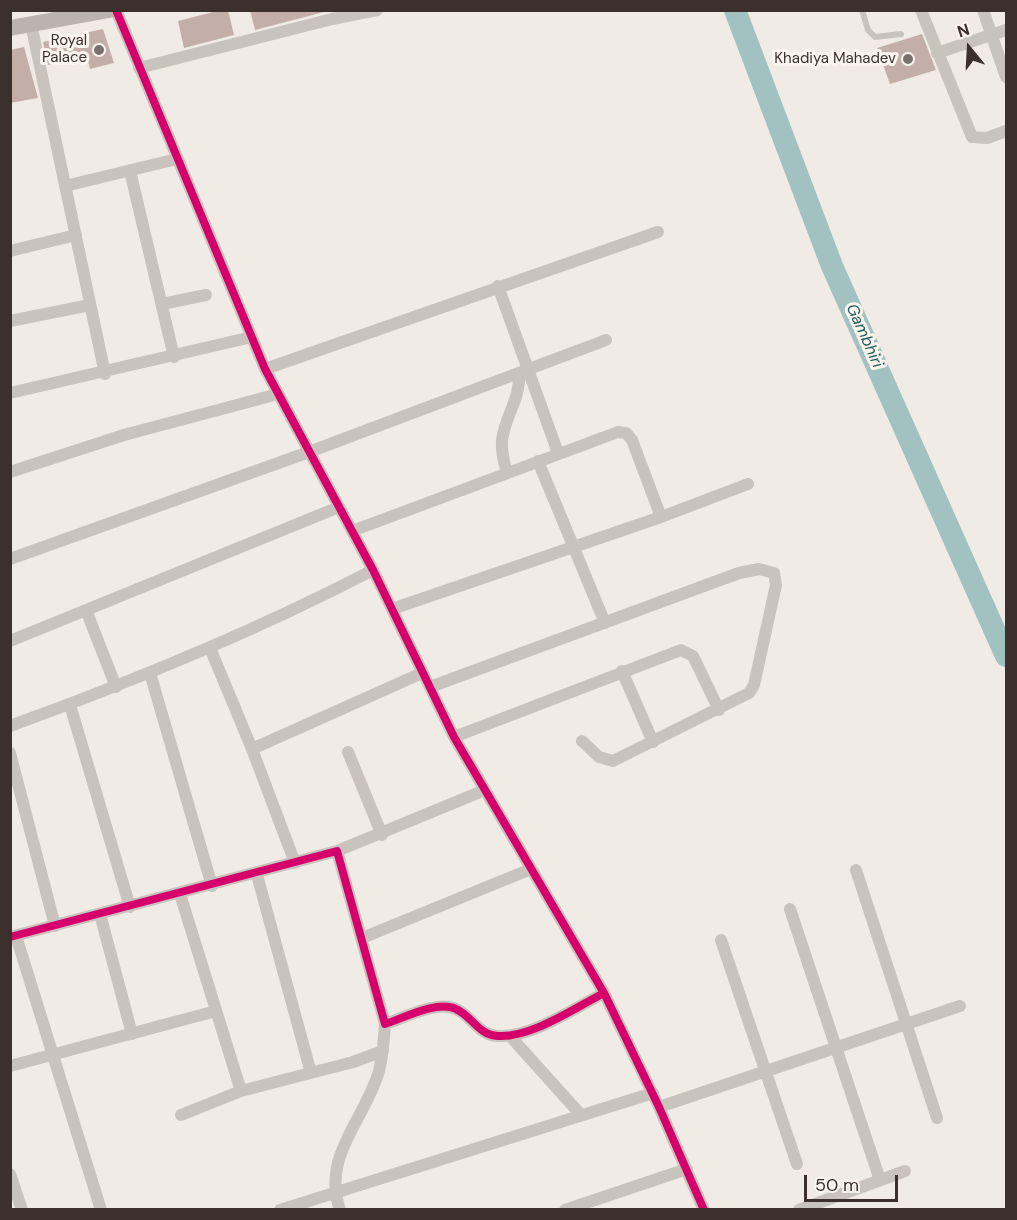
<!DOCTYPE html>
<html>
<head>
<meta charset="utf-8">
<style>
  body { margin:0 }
  #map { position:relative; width:1017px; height:1220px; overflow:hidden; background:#f0ebe5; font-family:"DM Sans",sans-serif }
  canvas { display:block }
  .frame { position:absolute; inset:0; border:12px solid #3b302b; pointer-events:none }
  .north { position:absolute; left:939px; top:18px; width:60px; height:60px; -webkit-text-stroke:4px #fbf5ee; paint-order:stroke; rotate:342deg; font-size:16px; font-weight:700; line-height:24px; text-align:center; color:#3b302b }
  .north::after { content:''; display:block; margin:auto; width:21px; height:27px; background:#3b302b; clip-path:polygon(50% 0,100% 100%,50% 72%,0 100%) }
  .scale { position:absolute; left:804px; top:1175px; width:94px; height:27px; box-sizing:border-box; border:3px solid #3b302b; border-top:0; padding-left:8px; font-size:18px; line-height:21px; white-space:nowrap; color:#3b302b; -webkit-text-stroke:4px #fbf5ee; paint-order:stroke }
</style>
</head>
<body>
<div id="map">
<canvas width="1017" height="1220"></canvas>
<div class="frame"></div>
<div class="north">N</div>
<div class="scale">50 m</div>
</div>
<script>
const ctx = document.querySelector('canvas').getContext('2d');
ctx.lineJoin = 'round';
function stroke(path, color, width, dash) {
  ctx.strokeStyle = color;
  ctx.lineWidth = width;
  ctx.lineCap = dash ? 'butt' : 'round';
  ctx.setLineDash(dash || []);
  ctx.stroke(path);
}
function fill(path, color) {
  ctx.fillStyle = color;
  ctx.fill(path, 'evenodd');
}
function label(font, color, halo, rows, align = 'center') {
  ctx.font = font + ' "DM Sans",sans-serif';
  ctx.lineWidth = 6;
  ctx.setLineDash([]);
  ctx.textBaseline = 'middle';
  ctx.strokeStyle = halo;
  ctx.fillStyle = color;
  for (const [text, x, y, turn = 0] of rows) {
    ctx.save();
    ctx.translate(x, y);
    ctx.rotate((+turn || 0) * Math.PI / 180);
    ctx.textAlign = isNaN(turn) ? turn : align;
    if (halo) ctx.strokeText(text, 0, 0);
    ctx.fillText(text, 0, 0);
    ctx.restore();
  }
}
const river = new Path2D(`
  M735 10 832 266 1006 656`);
const building = new Path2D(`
  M221 10H228L234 35 184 48 178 21Z
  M250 10H328V11L255 30Z
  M103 29 114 63 90 69 87 57 48 65 43 42Z
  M922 34 936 70 890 84 877 48Z
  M24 47 38 98 10 103V50Z`);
const lane = new Path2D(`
  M862 10 868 30 875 37 901 34`);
const street = new Path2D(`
  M116 10 265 369 373 570 454 737 604 993 659 1107 704 1210
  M921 10 972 137 987 138 1006 131
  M983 10 1006 77
  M31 24 105 374
  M937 53 1006 30
  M139 68 332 19 377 10
  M130 171 174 357
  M65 186 177 159
  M10 251 76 235
  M498 286 558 453
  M162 304 206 295
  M10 321 90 305
  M265 369 658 232
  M10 393 252 337
  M538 461 605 623
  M10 472 124 435 278 394
  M507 473C504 462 501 452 502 440 505 416 521 398 519 373
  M352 531 618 432 626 433 632 440 661 517
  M10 559 309 452 606 340
  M392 609 661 517 748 484
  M86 610 116 687
  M10 641 339 507
  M210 648 252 749 295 863
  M622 671 653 742
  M150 673 212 886
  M430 687 739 573 759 569 774 573 776 585 754 685 749 693 613 761 599 757 582 741
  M70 705 130 907
  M10 726C134 681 256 631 373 570
  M454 737 681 650 693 656 719 710
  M252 749 422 673
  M348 752 382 835
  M10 753 55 926
  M337 851 485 790
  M856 870 937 1118
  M257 875 311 1073
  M180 894 241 1091
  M790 909 880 1180
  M100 914 132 1034
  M16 936 101 1210
  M10 937 337 851 385 1024C404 1018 437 1000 456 1009 472 1016 478 1035 498 1036 531 1038 575 1008 604 993
  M362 938 531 869
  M721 940 797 1164
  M510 1036 581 1115
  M10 1066 216 1011
  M659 1107 960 1006
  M181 1115 241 1091 353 1062 383 1051
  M10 1174 22 1210
  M280 1210 653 1093
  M340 1210C321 1156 365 1120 379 1071 383 1055 384 1040 385 1024
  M565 1210 687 1169
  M799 1210 905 1171`);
const secondary = new Path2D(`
  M10 28 109 10`);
const cycleway = new Path2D(`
  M116 10 265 369 373 570 454 737 604 993 659 1107 704 1210
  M10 937 337 851 385 1024C404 1018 437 1000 456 1009 472 1016 478 1035 498 1036 531 1038 575 1008 604 993`);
const markers = [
  [99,50,6,"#7a716c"],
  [908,59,6,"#7a716c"]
];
const poiNames = [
  ["Royal",87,41],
  ["Palace",87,58],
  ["Khadiya Mahadev",896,59]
];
const waterNames = [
  ["Gambhiri",864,336,66]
];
stroke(river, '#a1c2c1', 22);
fill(building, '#c3afa7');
stroke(lane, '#c9c3be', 6);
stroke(street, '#c9c3be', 12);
stroke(secondary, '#bab3ae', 16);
stroke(cycleway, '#d6006c', 8);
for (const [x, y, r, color] of markers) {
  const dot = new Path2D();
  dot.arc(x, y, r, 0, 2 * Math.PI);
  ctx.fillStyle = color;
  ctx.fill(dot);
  stroke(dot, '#fbf5ee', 2);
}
label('15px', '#3b302b', '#fbf5ee', poiNames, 'right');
label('italic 16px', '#1f5a5e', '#fbf5ee', waterNames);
</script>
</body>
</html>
